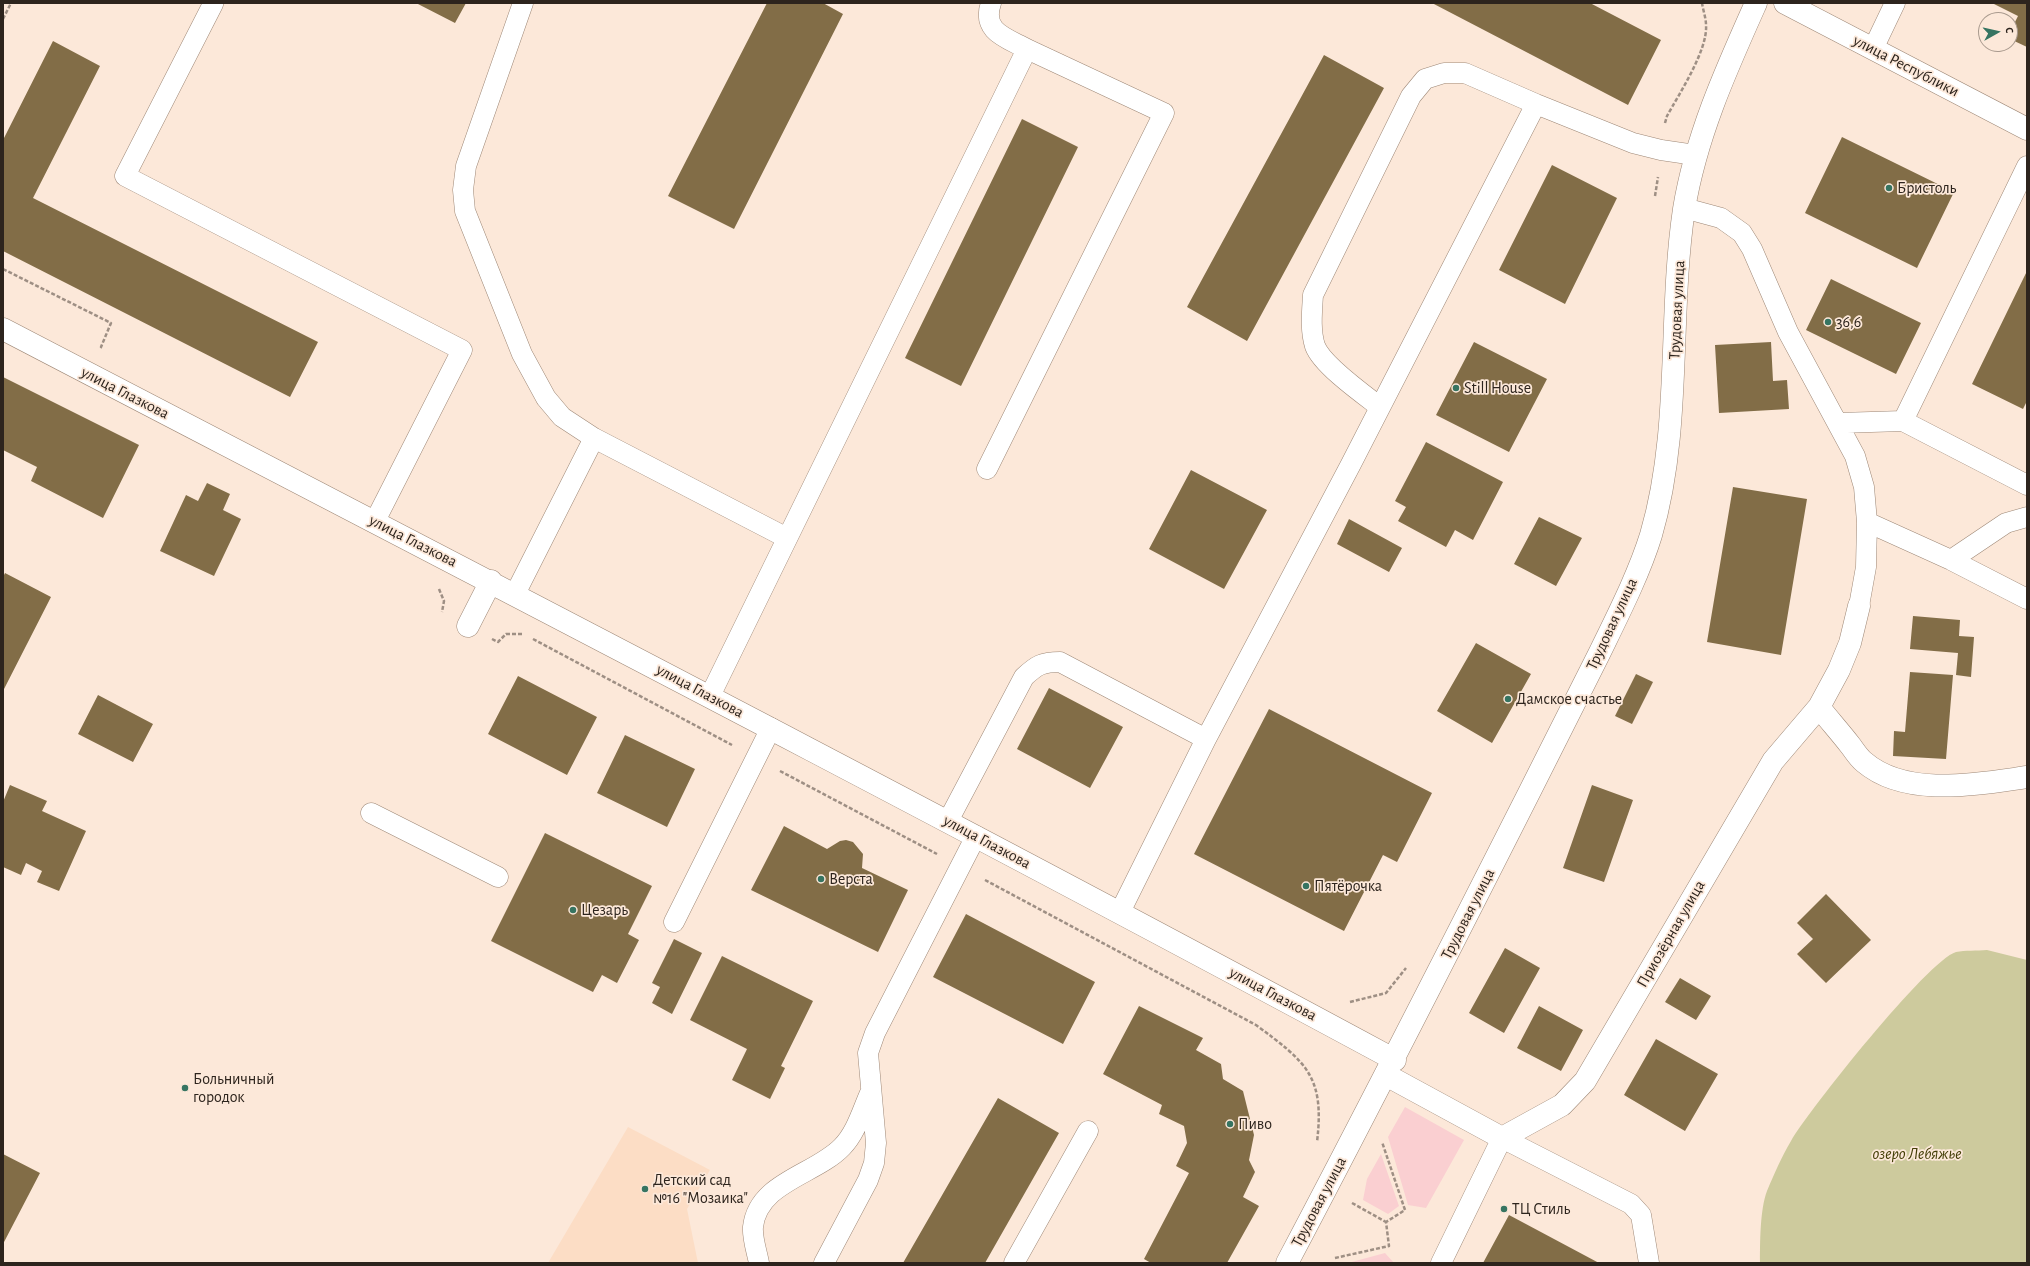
<!DOCTYPE html>
<html>
<head>
<meta charset="utf-8">
<style>
  body { margin:0 }
  #map { position:relative; width:2030px; height:1266px; overflow:hidden; background:#fce8d9; font-family:"Alegreya Sans",sans-serif }
  canvas { display:block }
  .frame { position:absolute; inset:0; border:4px solid #2d241d; pointer-events:none }
  .north { position:absolute; left:1978px; top:12px; width:40px; height:40px; box-sizing:border-box; background:#fce8d9; border:1px solid #a99a8e; border-radius:50%; rotate:82deg; font-size:11px; font-weight:700; line-height:16px; text-align:center; color:#2d241d }
  .north::after { content:''; display:block; margin:auto; width:14px; height:18px; background:#367461; clip-path:polygon(50% 0,100% 100%,50% 72%,0 100%) }
</style>
</head>
<body>
<div id="map">
<canvas width="2030" height="1266"></canvas>
<div class="frame"></div>
<div class="north">С</div>
</div>
<script>
const ctx = document.querySelector('canvas').getContext('2d');
ctx.lineJoin = 'round';
function fill(path, color) {
  ctx.fillStyle = color;
  ctx.fill(path, 'evenodd');
}
function stroke(path, color, width, dash) {
  ctx.strokeStyle = color;
  ctx.lineWidth = width;
  ctx.lineCap = dash ? 'butt' : 'round';
  ctx.setLineDash(dash || []);
  ctx.stroke(path);
}
function label(font, color, halo, rows, align = 'center') {
  ctx.font = font + ' "Alegreya Sans",sans-serif';
  ctx.lineWidth = 3.5;
  ctx.setLineDash([]);
  ctx.textBaseline = 'middle';
  ctx.strokeStyle = halo;
  ctx.fillStyle = color;
  for (const [text, x, y, turn = 0] of rows) {
    ctx.save();
    ctx.translate(x, y);
    ctx.rotate((+turn || 0) * Math.PI / 180);
    ctx.textAlign = isNaN(turn) ? turn : align;
    if (halo) ctx.strokeText(text, 0, 0);
    ctx.fillText(text, 0, 0);
    ctx.restore();
  }
}
const built = new Path2D(`
  M628 1127 710 1170 687 1209 698 1263H548Z`);
const green = new Path2D(`
  M1405 1107 1464 1140 1426 1208 1408 1205 1388 1137Z
  M1381 1154 1399 1206 1388 1214 1363 1200 1367 1179Z
  M1385 1253 1394 1263H1348Z`);
const water = new Path2D(`
  M1987 950 2027 960V1263H1760C1760 1243 1760 1209 1767 1191 1774 1174 1782 1156 1791 1141 1809 1110 1928 960 1956 952 1965 950 1977 951 1987 950Z`);
const building = new Path2D(`
  M416 3H466L455 23Z
  M767 3H823L843 14 734 229 668 196Z
  M1432 3H1590L1661 40 1628 105Z
  M1992 3H2027V47L2010 39V32L2018 16Z
  M53 41 100 66 33 198 318 342 290 397 3 251V140Z
  M1324 55 1384 88 1247 341 1187 307Z
  M1022 119 1078 147 961 386 905 358Z
  M1842 137 1954 192 1917 268 1805 213Z
  M1552 165 1617 198 1565 304 1499 270Z
  M2027 271V401L2023 409 1972 384Z
  M1831 279 1921 323 1896 374 1806 330Z
  M1474 342 1547 379 1509 452 1436 415Z
  M1771 342 1773 381 1787 380 1789 409 1719 413 1715 345Z
  M3 377 139 445 103 518 31 481 37 467 3 450Z
  M1426 442 1503 482 1473 540 1455 530 1446 547 1398 521 1406 507 1395 501Z
  M1191 470 1267 510 1224 589 1149 549Z
  M207 483 230 494 223 510 241 519 214 576 160 551 186 495 198 501Z
  M1733 487 1807 499 1781 655 1707 642Z
  M1539 517 1582 538 1556 586 1514 564Z
  M1349 519 1402 548 1389 572 1337 544Z
  M5 573 51 597 3 691V577Z
  M1913 616 1960 620 1959 636 1974 637 1971 677 1956 675 1958 653 1910 649Z
  M1476 643 1531 674 1492 743 1437 711Z
  M1910 672 1953 675 1946 759 1893 756 1894 731 1905 732Z
  M1636 674 1653 682 1632 724 1615 716Z
  M518 676 597 717 567 775 488 734Z
  M1049 688 1123 727 1090 788 1017 749Z
  M98 695 153 724 133 762 78 734Z
  M1269 709 1432 793 1397 862 1383 855 1344 931 1194 854Z
  M625 735 695 769 667 827 597 793Z
  M10 785 47 801 42 811 86 831 59 891 37 882 42 871 26 863 21 875 3 867V802Z
  M1592 785 1633 800 1604 882 1563 868Z
  M784 826 827 849 840 841 846 840 853 842 863 854 862 868 908 890 878 952 751 890Z
  M545 833 652 886 628 934 639 940 617 983 602 975 593 992 491 941Z
  M1826 894 1871 940 1826 983 1797 954 1813 939 1797 923Z
  M966 914 1095 982 1063 1044 933 977Z
  M674 939 702 953 672 1014 652 1003 660 987 652 983Z
  M1505 948 1540 968 1504 1033 1469 1013Z
  M722 956 813 1001 781 1066 785 1068 770 1099 732 1080 747 1049 690 1020Z
  M1680 978 1711 996 1696 1020 1665 1002Z
  M1139 1006 1203 1038 1196 1050 1221 1064 1223 1079 1243 1091 1254 1135 1249 1160 1255 1172 1243 1197 1259 1206 1227 1263H1151L1144 1259 1189 1173 1176 1166 1187 1143 1184 1126 1159 1114 1162 1105 1103 1074Z
  M1539 1006 1583 1030 1561 1071 1517 1048Z
  M1656 1039 1718 1074 1685 1131 1624 1095Z
  M998 1098 1059 1133 985 1263H903Z
  M3 1154 40 1173 3 1244Z
  M1509 1215 1599 1263H1483Z`);
const path = new Path2D(`
  M3 19 11 3
  M1665 123 1667 116C1679 94 1708 50 1706 25 1706 18 1703 10 1702 3
  M1655 196 1658 177
  M3 269 111 323 101 347 103 348
  M439 589 444 601 442 612
  M492 639 498 642 506 634H523
  M533 639 732 745
  M780 771 937 854
  M985 880 1256 1025C1306 1062 1325 1076 1317 1142
  M1350 1002 1386 993 1406 968
  M1352 1203 1386 1222
  M1335 1258 1389 1246 1386 1222 1405 1210 1382 1142`);
const service = new Path2D(`
  M212 3 213 4 125 176 462 350 375 521
  M523 3 466 166 463 190 465 211 522 354 546 398 562 417 594 438
  M1873 49 1895 3
  M1684 208 1721 218 1742 233 1752 249 1788 332 1855 456 1864 487 1867 522 1866 567 1859 606
  M1380 407C1363 394 1322 365 1315 346 1310 330 1312 312 1313 295L1411 96 1425 79 1444 73H1465L1536 104
  M1903 421 2027 166
  M1839 423 1903 421 2027 485
  M987 469 1164 113 1027 49
  M1867 522 1951 560 2027 599
  M1951 560 2006 523 2027 517
  M515 594 594 438 787 538
  M710 696 1027 49C1007 38 981 32 991 3
  M371 813 498 877
  M948 821 1024 677C1037 665 1042 662 1060 662L1206 739
  M1120 912 1206 739 1351 464 1536 104 1633 143 1661 150 1695 155
  M674 922 771 728
  M759 1263C757 1252 752 1238 753 1227 758 1182 815 1175 842 1147 856 1133 862 1111 870 1093
  M824 1263 868 1180 874 1163 876 1143 868 1053 875 1033 976 836
  M1014 1263 1088 1131
  M1441 1263 1502 1138 1631 1204 1641 1215 1649 1263`);
const minor = new Path2D(`
  M1819 707C1829 720 1840 732 1850 745 1854 750 1858 757 1864 762 1906 798 1977 784 2027 777
  M1386 1075 1502 1138 1562 1105 1585 1081 1773 761 1819 707 1839 670 1850 643 1859 606`);
const tertiary = new Path2D(`
  M3 329C468 571 933 811 1395 1060
  M468 626 491 581
  M1287 1263C1370 1106 1451 947 1531 789 1554 744 1576 699 1599 654 1617 617 1639 574 1651 535 1682 429 1668 317 1684 209 1696 136 1726 70 1756 3`);
const secondary = new Path2D(`
  M1785 3 2027 129`);
const markers = [
  [1889,188,4,"#367461"],
  [1828,322,4,"#367461"],
  [1456,388,4,"#367461"],
  [1508,699,4,"#367461"],
  [821,879,4,"#367461"],
  [1306,886,4,"#367461"],
  [573,910,4,"#367461"],
  [185,1088,4,"#367461"],
  [1230,1124,4,"#367461"],
  [645,1189,4,"#367461"],
  [1504,1209,4,"#367461"]
];
const streetNames = [
  ["улица Республики",1906,66,27],
  ["Трудовая улица",1677,310,-87],
  ["улица Глазкова",125,393,27],
  ["улица Глазкова",413,541,27],
  ["Трудовая улица",1612,624,-65],
  ["улица Глазкова",700,691,28],
  ["улица Глазкова",987,842,28],
  ["Трудовая улица",1468,914,-63],
  ["Приозёрная улица",1671,934,-60],
  ["улица Глазкова",1273,994,28],
  ["Трудовая улица",1319,1202,-62]
];
const poiNames = [
  ["Бристоль",1897,188],
  ["36,6",1836,322],
  ["Still House",1464,388],
  ["Дамское счастье",1516,699],
  ["Верста",829,879],
  ["Пятёрочка",1314,886],
  ["Цезарь",581,910],
  ["Больничный",193,1079],
  ["городок",193,1097],
  ["Пиво",1238,1124],
  ["Детский сад",653,1180],
  ["№16 \"Мозаика\"",653,1198],
  ["ТЦ Стиль",1512,1209]
];
const waterNames = [
  ["озеро Лебяжье",1917,1154]
];
fill(built, '#fcddc5');
fill(green, '#facfd1');
fill(water, '#cdca9d');
fill(building, '#826d47');
stroke(service, '#9d8776', 21);
stroke(minor, '#9d8776', 23);
stroke(tertiary, '#9d8776', 23);
stroke(secondary, '#9d8776', 23);
stroke(path, '#9e8f84', 2.5, [4, 2]);
stroke(service, '#fff', 20);
stroke(minor, '#fff', 22);
stroke(tertiary, '#fff', 22);
stroke(secondary, '#fff', 22);
for (const [x, y, r, color] of markers) {
  const dot = new Path2D();
  dot.arc(x, y, r, 0, 2 * Math.PI);
  ctx.fillStyle = color;
  ctx.fill(dot);
  stroke(dot, '#fce8d9', 1.5);
}
label('16px', '#2d241d', '#fce8d9', streetNames);
label('16px', '#2d241d', '#fce8d9', poiNames, 'left');
label('italic 17px', '#433e06', '#fce8d9', waterNames);
</script>
</body>
</html>
